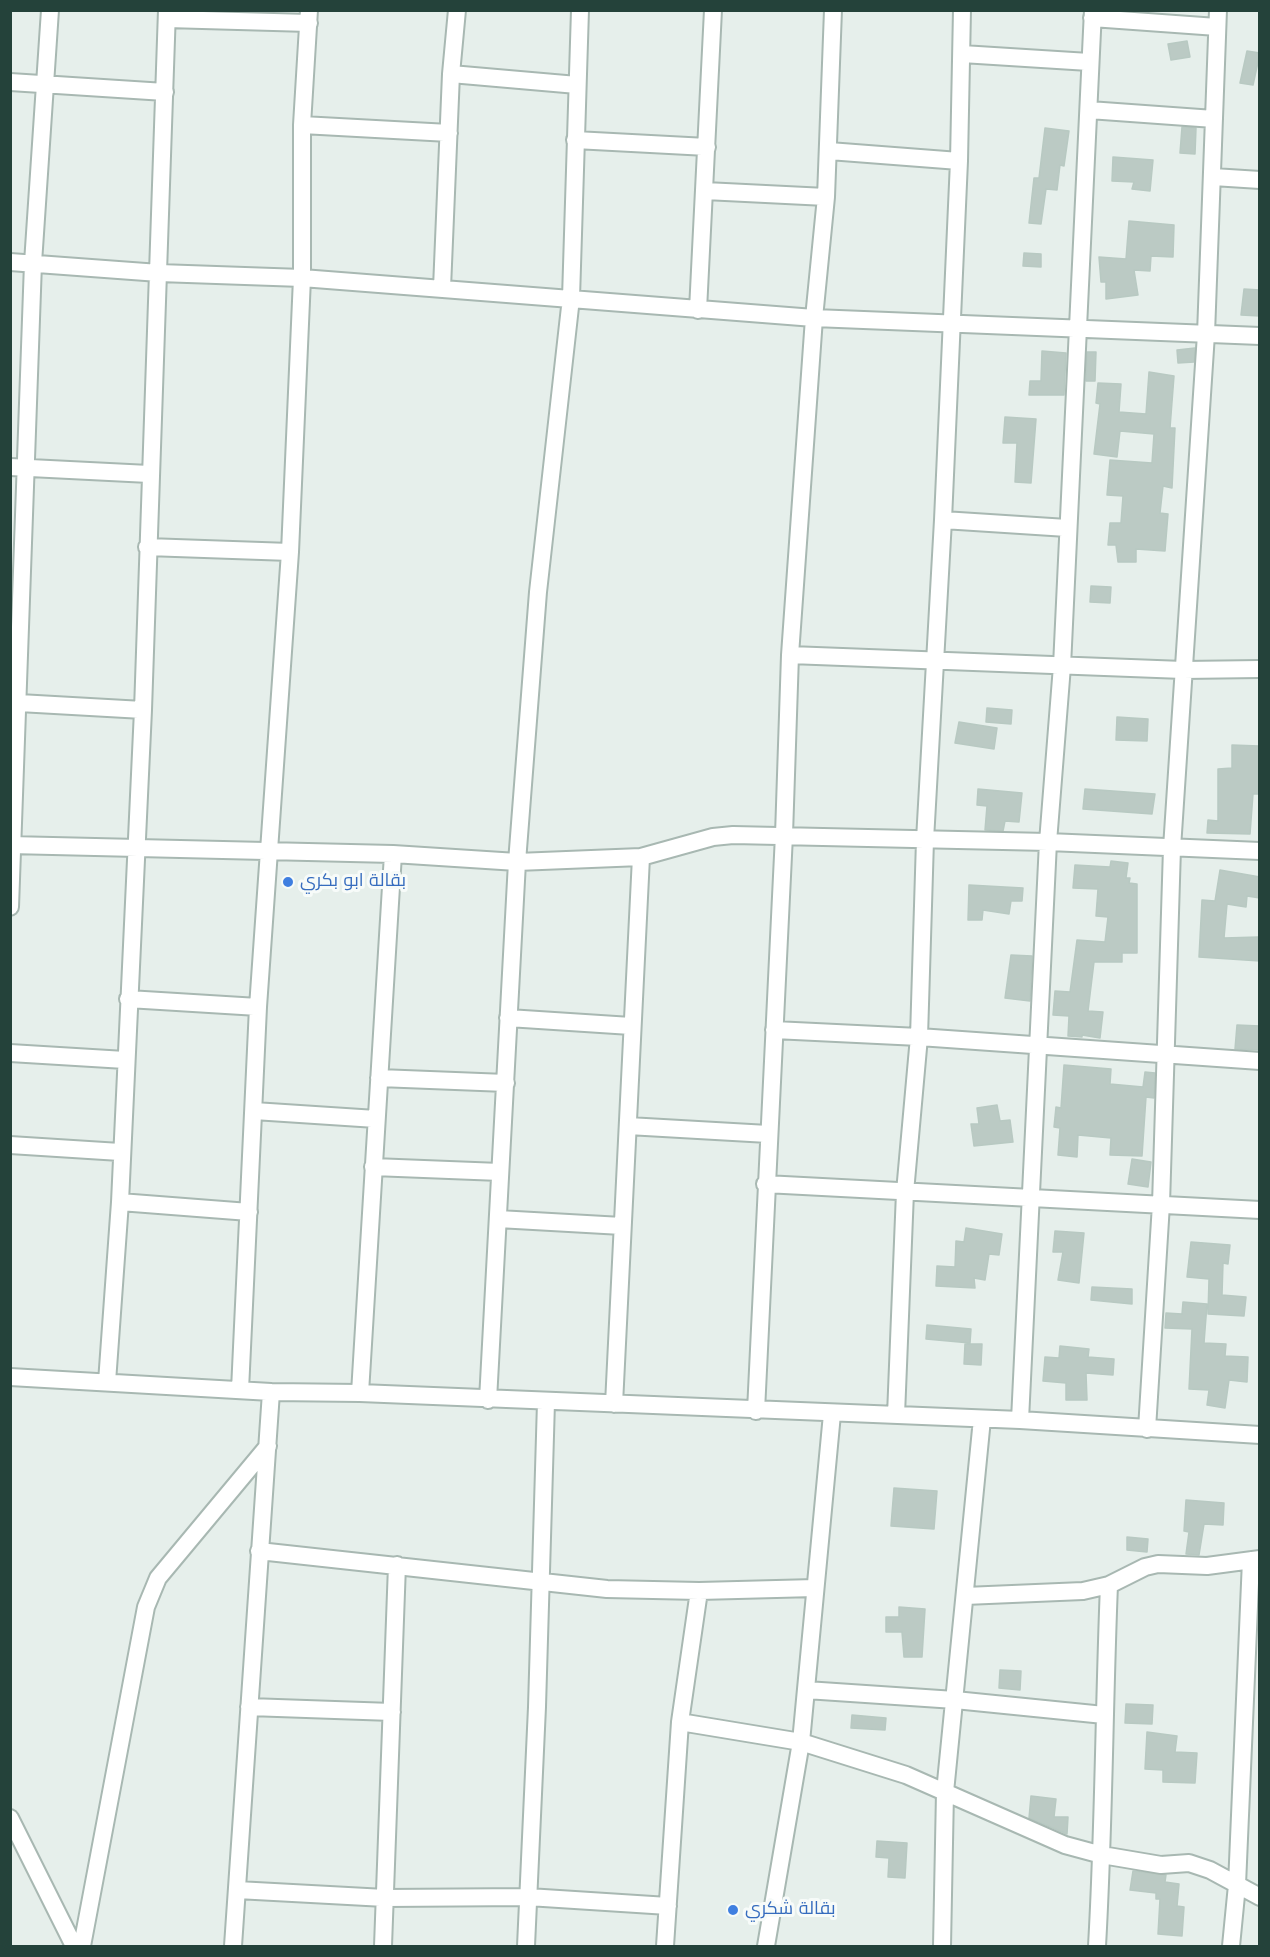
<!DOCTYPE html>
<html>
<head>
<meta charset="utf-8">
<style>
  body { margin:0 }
  #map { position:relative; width:1270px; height:1957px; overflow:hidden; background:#e6efeb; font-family:Jost,sans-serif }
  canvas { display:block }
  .frame { position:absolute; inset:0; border:12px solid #24423a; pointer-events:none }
</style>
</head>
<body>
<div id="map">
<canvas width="1270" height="1957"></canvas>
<div class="frame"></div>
</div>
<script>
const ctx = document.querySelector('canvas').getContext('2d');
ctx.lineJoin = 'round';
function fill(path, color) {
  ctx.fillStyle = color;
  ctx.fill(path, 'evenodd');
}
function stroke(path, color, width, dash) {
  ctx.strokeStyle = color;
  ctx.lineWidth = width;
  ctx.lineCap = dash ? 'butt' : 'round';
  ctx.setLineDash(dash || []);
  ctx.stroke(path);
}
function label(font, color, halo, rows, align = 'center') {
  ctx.font = font + ' Jost,Cairo,sans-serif';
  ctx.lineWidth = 6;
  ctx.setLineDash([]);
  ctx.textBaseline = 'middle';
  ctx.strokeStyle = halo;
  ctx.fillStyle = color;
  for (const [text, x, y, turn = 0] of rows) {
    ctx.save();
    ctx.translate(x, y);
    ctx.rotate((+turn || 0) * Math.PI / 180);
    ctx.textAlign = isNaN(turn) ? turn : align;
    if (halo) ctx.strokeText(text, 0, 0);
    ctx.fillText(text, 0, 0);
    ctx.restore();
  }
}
const building = new Path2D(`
  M1187 41 1190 57 1171 60 1168 44Z
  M1247 51 1260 53 1253 85 1240 83Z
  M1182 127 1196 128 1195 154 1180 153Z
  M1045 128 1069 131 1064 166 1060 165 1057 190 1046 189 1041 224 1029 223 1034 178H1039Z
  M1113 157 1153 160 1150 191 1132 189 1134 182 1112 181Z
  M1129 221 1174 225 1173 257 1151 256 1150 271 1134 270 1138 295 1106 299V282H1101L1099 257 1126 259Z
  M1024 253 1041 254V267L1023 266Z
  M1244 289 1260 290V316L1241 315Z
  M1195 348 1194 362 1178 363 1177 350Z
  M1042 351 1066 353 1064 395H1029L1030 381H1041Z
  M1087 352H1096L1095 381H1086Z
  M1149 372 1174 376 1170 428H1175L1172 488 1163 486 1160 513 1168 514 1165 551 1136 549V562H1118L1116 545H1108L1110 523H1121L1123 496 1107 495 1110 460 1152 463 1154 434 1120 431 1117 457 1094 454 1100 404 1096 403 1098 383 1121 384 1119 412 1146 414Z
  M1005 417 1036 419 1031 483 1015 482 1017 443H1003Z
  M1091 586 1111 587 1110 603 1090 602Z
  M987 708 1012 710 1011 724 986 722Z
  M1117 717 1148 719 1147 741 1116 740Z
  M959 722 997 728 994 749 955 743Z
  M1232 745 1259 746V794H1253L1250 834 1207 833 1208 820 1218 821V769L1232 768Z
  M978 789 1022 793 1019 822 1005 821 1003 831 985 830 987 806 977 805Z
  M1085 789 1155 794 1152 814 1083 809Z
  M1111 861 1128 863 1126 878H1130L1129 883 1137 884V953H1122V962H1094L1088 1011 1103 1012 1100 1038 1082 1035V1037L1068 1036 1069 1016 1053 1015 1055 991 1070 992 1077 940 1105 942 1108 917 1096 916 1098 889 1073 888 1075 865 1110 867Z
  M1220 870 1260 877V898L1247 896 1246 907 1227 904 1224 938 1258 937 1260 961 1199 957 1202 900 1215 901Z
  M969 885 1023 888 1022 901H1011L1009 914 983 910 982 920H968Z
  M1011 955 1032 956 1030 1001 1005 998Z
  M1237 1025 1260 1026V1050L1235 1049Z
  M1064 1065 1111 1069 1110 1084 1143 1087 1145 1072 1155 1073 1154 1098 1146 1097 1142 1156 1110 1155 1111 1138 1078 1135 1077 1157 1058 1155 1060 1128 1054 1127 1056 1107 1061 1108Z
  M997 1105 1000 1121 1010 1120 1013 1142 974 1146 971 1124H979L977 1108Z
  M1132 1159 1151 1162 1148 1187 1128 1184Z
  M966 1228 1002 1234 999 1255 989 1254 985 1280 974 1278 975 1288 936 1286 937 1266 955 1267 956 1241 964 1242Z
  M1055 1231 1084 1233 1079 1283 1058 1280 1063 1252H1053Z
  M1191 1242 1230 1245 1228 1264 1223 1263 1222 1295 1246 1297 1244 1316 1208 1314 1209 1279 1187 1277Z
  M1092 1287 1132 1289V1304L1091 1300Z
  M1183 1302 1207 1304 1204 1343 1226 1344 1225 1356 1248 1357 1247 1382 1229 1380 1225 1408 1207 1405 1209 1390 1189 1389 1192 1329 1165 1328 1166 1313 1182 1314Z
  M927 1325 971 1329 970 1343 926 1339Z
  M965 1344H982L981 1365 964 1364Z
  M1060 1346 1089 1349 1088 1357 1114 1359 1113 1375 1086 1373 1087 1400H1066V1383L1043 1381 1045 1357 1059 1358Z
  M894 1488 937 1491 934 1529 891 1526Z
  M1186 1500 1224 1503 1223 1525 1204 1524 1199 1555 1186 1554 1189 1532 1184 1531Z
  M1127 1537 1148 1539 1147 1552 1127 1550Z
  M899 1607 925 1609 922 1657H904L902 1632H886V1617H899Z
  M1000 1670 1021 1671 1020 1690 999 1688Z
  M1126 1704 1153 1705 1152 1724 1125 1723Z
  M852 1715 886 1718 885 1730 851 1728Z
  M1147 1732 1177 1736 1175 1752 1197 1753 1195 1783 1163 1782V1770L1145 1769Z
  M1031 1796 1056 1799 1054 1817H1068L1067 1834 1029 1818Z
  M877 1841 907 1843 905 1878 888 1877 889 1858 876 1857Z
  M1133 1871 1166 1875 1165 1882 1179 1884 1177 1906 1184 1907 1182 1936 1158 1934 1160 1899H1156V1893L1130 1890Z`);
const street = new Path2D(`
  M1092 18 1217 27
  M167 19 309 23
  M962 54 1089 62
  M451 74 577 85
  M10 82 165 92
  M1089 110 1214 119
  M302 125 449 133
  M575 140 707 147
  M829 151 959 161
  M1213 177 1260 180
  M705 191 826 197
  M10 262 159 273 302 278 814 318 1260 336
  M442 288 451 74 457 10
  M698 310 713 10
  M10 467 149 474
  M943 520 1067 528
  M147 547 290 552
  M790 655 1183 670 1260 669
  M19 703 143 710
  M10 845 393 854 517 862 641 857 713 837 733 835 1048 842 1260 851
  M10 907 33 263 50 10
  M128 999 258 1007
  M508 1018 631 1026
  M774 1030 919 1037 1260 1061
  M10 1053 125 1060
  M379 1078 506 1083
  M254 1111 376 1119
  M628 1126 768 1134
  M10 1145 120 1152
  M373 1167 500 1172
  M765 1184 1260 1210
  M120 1202 249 1212
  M498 1219 622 1226
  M10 1377 271 1392 360 1393 1020 1420 1260 1435
  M107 1382 120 1202 143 710 167 10
  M240 1390 258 1007 290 552 302 278V125L309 10
  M360 1393 393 854
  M488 1400 517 862 538 592 571 298 580 10
  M614 1404 641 857
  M756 1411 784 835 790 655 814 318 826 197 833 10
  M896 1415 905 1192 919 1037 925 840 943 520 959 161 962 10
  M1020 1420 1048 842 1062 666 1093 10
  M1147 1429 1161 1204 1172 848 1206 334 1218 10
  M259 1551 607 1589 699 1591 815 1588
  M965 1596 1083 1591 1109 1585 1145 1567 1158 1564 1207 1566 1260 1559
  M806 1690 955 1700 1104 1715
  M249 1707 392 1712
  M680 1722 801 1742 906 1775 1065 1845 1102 1855 1161 1865 1189 1863 1210 1870 1260 1897
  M10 1818 74 1946
  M237 1890 385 1898 528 1897 668 1906
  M82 1946 146 1607 158 1578 268 1446
  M233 1946 271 1392
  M383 1946 397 1565
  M526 1946 537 1707 546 1402
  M665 1946 680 1722 699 1591
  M766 1946 801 1742 832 1414
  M942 1946 945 1792 982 1419
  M1097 1946C1104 1826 1104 1705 1109 1585
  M1231 1946 1237 1885 1251 1560`);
const markers = [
  [288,882,6,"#3f7fe0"],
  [733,1910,6,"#3f7fe0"]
];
const shopNames = [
  ["بقالة ابو بكري",300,882],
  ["بقالة شكري",745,1910]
];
fill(building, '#bbcac4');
stroke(building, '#b8c9c2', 1.5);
stroke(street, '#a8b8b2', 20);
stroke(street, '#fff', 16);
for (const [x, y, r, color] of markers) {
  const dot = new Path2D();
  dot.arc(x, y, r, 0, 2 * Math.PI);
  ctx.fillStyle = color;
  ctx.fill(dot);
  stroke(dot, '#f7fbf9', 2);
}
label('18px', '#366cbe', '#f7fbf9', shopNames, 'left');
</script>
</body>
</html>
